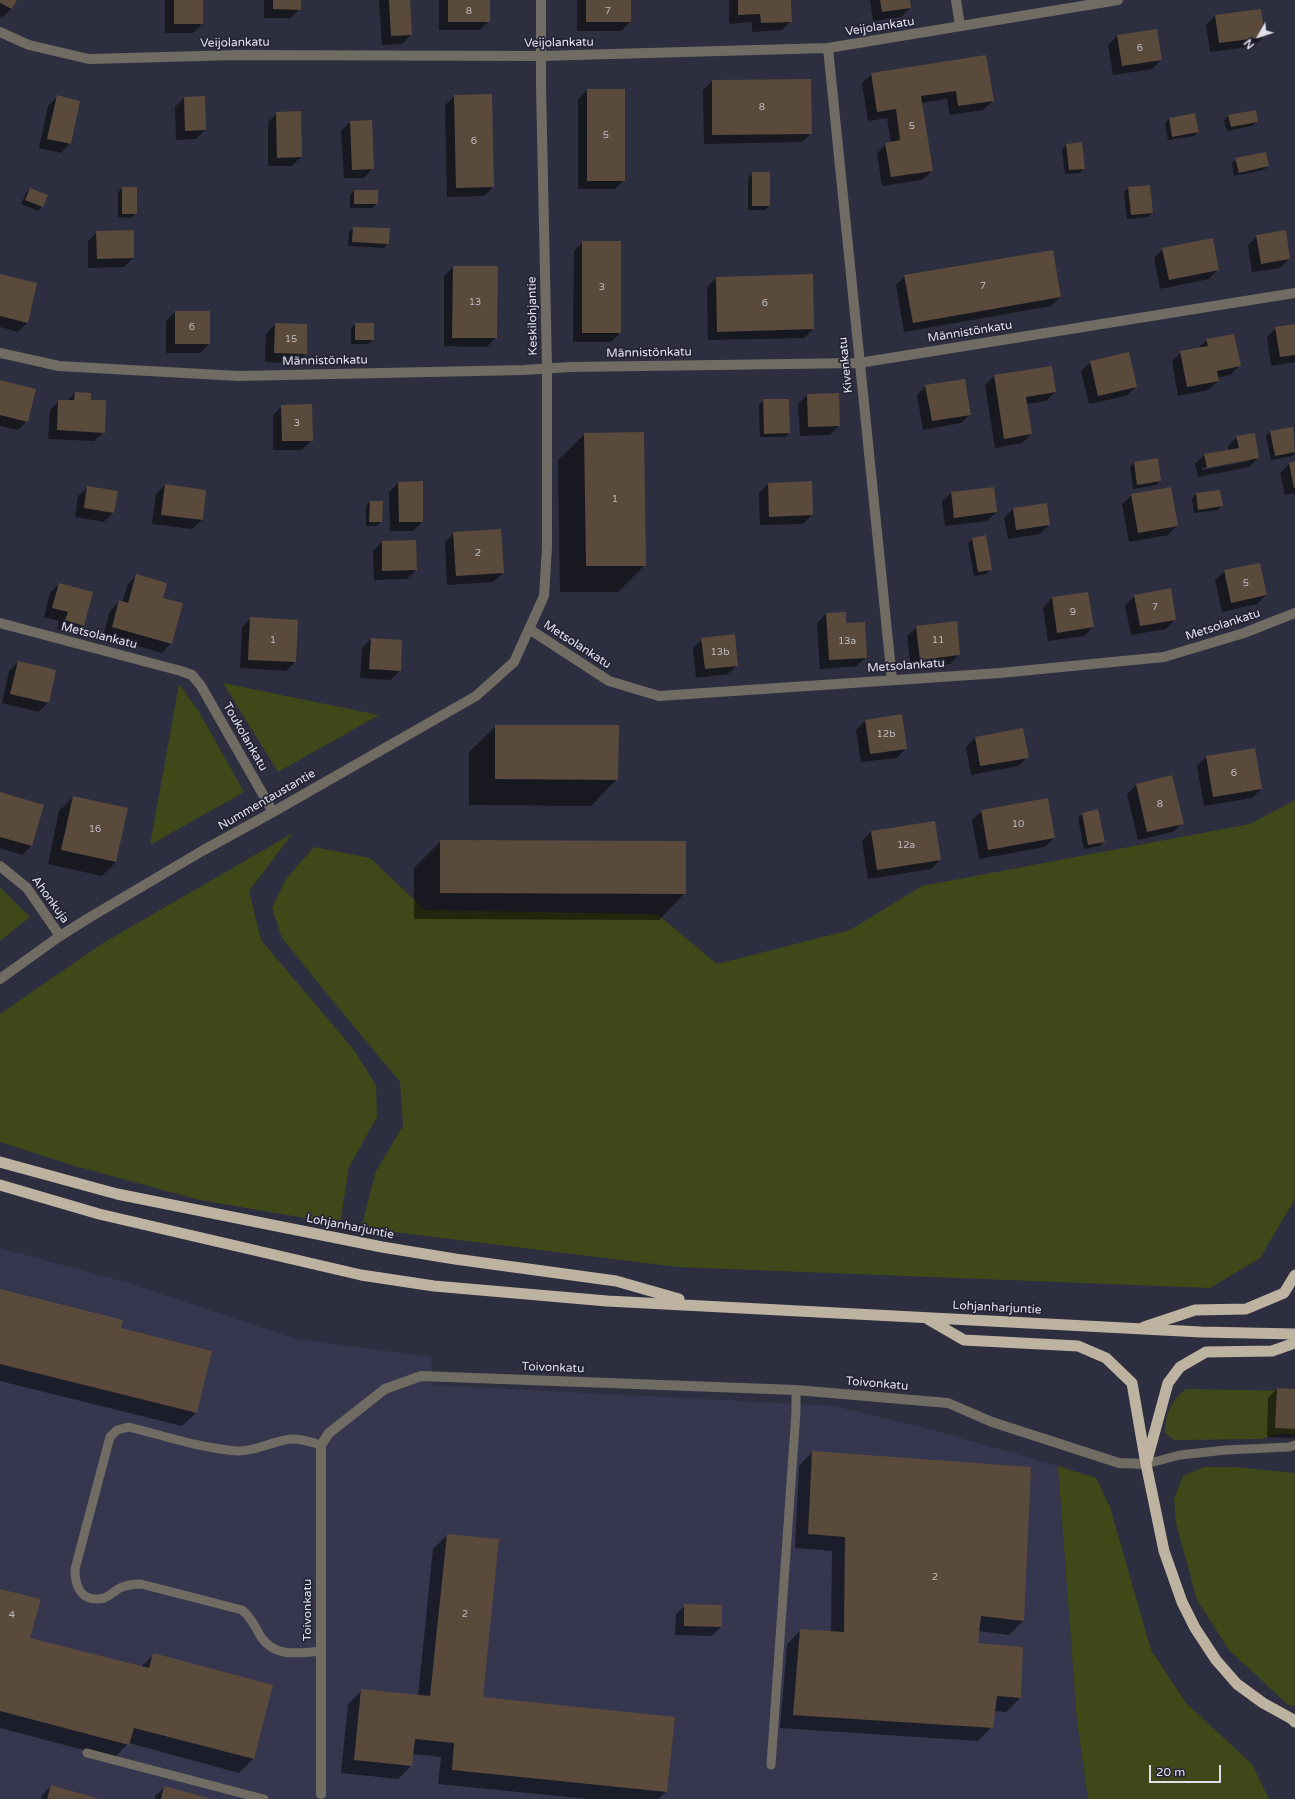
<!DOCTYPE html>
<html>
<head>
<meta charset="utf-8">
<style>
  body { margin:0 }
  #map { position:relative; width:1295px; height:1799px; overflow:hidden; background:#2d2e3f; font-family:"Varela Round",sans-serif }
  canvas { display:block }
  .north { position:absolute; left:1239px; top:16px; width:40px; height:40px; -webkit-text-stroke:3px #242435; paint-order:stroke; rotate:231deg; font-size:11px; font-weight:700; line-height:16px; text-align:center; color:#e0e1ec }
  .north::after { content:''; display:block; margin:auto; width:14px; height:18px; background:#e0e1ec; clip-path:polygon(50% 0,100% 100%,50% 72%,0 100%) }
  .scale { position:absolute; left:1149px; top:1765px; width:72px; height:18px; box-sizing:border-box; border:2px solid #e0e1ec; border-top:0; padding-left:5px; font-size:12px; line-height:14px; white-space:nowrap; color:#e0e1ec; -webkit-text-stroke:3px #242435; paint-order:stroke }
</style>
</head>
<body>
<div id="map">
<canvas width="1295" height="1799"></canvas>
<div class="north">N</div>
<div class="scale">20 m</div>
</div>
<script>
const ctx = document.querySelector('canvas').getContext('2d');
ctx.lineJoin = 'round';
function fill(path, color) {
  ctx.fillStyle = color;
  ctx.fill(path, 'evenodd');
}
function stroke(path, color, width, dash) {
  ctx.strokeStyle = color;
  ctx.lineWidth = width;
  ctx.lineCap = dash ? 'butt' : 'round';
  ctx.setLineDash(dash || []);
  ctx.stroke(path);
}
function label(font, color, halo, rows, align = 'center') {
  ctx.font = font + ' "Varela Round",sans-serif';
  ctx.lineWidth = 3.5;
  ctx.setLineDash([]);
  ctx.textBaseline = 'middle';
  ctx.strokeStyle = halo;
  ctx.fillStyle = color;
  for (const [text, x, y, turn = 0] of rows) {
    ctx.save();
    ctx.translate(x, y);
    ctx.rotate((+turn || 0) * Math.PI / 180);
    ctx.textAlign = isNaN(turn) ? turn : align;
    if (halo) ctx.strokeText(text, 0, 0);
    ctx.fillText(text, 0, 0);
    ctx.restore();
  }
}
const built = new Path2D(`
  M0 1248 125 1282 296 1339 431 1357 433 1385 834 1406 929 1429 1058 1466 1077 1722 1088 1799H0Z`);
const green = new Path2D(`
  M223 683 379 715 278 772Z
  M179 684 198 710 244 792 150 845Z
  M1295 800V1199L1260 1258 1210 1288 678 1267 361 1228 376 1171 403 1126 400 1082 341 1011 282 938 272 908 286 879 314 847 370 858 425 910 657 914 717 964 850 930 922 886 1250 824Z
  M293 833 249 891 261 940 354 1050 376 1085 377 1117 349 1167 340 1224 200 1200 75 1166 0 1142V1014L103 943Z
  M0 887 30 917 0 941Z
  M1186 1389 1295 1391V1434H1277L1261 1439 1174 1440 1165 1433C1164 1416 1172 1399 1186 1389Z
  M1058 1466 1096 1478 1110 1507 1151 1650 1186 1703 1252 1764 1269 1799H1088L1077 1722Z
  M1204 1467H1236L1295 1473V1706L1288 1705 1229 1650 1197 1600 1176 1523 1174 1499 1183 1476Z`);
const shadow = new Path2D(`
  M0 0H15L12 8 2 18 0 16Z
  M165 0H202V24L193 33H165Z
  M264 0H300V9L290 18H264Z
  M379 0H409L411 35 402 44 382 45Z
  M439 0H489V21L480 30H439Z
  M577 0H630V22L621 31H577Z
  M729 0H790L791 21 782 30 752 32V22L729 24Z
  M870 0H909L910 8 901 17 873 21Z
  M1215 16 1264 36 1255 46 1210 52 1206 25Z
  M1117 36 1161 60 1152 69 1113 75 1108 45Z
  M985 56 993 101 983 110 950 115 947 99 921 103 932 171 922 180 882 186 877 153 886 144 891 143 887 118 868 121 862 83 872 74Z
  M712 81 811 133 802 142 704 144 703 90Z
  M587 90 624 180 615 189H578V99Z
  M455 96 493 187 484 196 447 197 445 105Z
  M57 97 70 143 61 153 39 148 48 106Z
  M184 98 205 130 196 139 176 140 175 107Z
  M277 113 301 157 292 166H268V122Z
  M1228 116 1257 122 1252 126 1227 131 1224 120Z
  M1169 118 1198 132 1194 136 1168 140 1165 123Z
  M350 122 373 168 364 178H344L341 131Z
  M1066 145 1084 168 1080 173 1065 174 1062 150Z
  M1236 159 1268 166 1264 170 1234 176 1232 163Z
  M753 173 769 206 765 210H748V178Z
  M122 188 136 213 132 218 118 217V192Z
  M1129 188 1152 213 1148 217 1127 219 1124 192Z
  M30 189 42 206 38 211 21 204 26 193Z
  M354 191 377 203 373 208H350V195Z
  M353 228 388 243 384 248 348 246 349 232Z
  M97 232 133 258 124 267 88 268V241Z
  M1257 236 1289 259 1280 268 1252 272 1248 245Z
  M583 242H620V333L611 342H573L574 251Z
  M1163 249 1218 269 1209 279 1160 289 1154 258Z
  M453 267 496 337 487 347 444 346V276Z
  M0 275 27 323 18 332 0 327Z
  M905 276 1060 297 1051 306 904 332 896 285Z
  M716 278 813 329 804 338 708 340 707 287Z
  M175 312 209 344 200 353H166V321Z
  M275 324 306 353 296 363 265 362 266 334Z
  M355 324 373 340 368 344H351V328Z
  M1295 325V362L1271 366 1267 337 1276 328Z
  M1207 340 1239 366 1230 375 1217 378 1218 381 1208 390 1178 396 1172 361 1181 352 1197 349Z
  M1091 362 1136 387 1126 396 1089 404 1081 371Z
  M994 376 1055 392 1046 401 1026 404 1031 434 1022 443 995 448 985 385Z
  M0 381 27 421 18 430 0 426Z
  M926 386 970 414 961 423 923 430 917 395Z
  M75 393 90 401 104 432 94 441 48 439 50 410 59 401H67Z
  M807 395 839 425 830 435 800 436 798 404Z
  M764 400 789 433 785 437H760L759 405Z
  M282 406 312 440 302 450H273V415Z
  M1292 428 1295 453 1292 456 1271 460 1266 436 1270 432Z
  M585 434 645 565 618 592H560L558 460Z
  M1237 437 1258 458 1249 467 1198 477 1195 464 1204 455 1228 451V446ZM1249 459V461L1202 470V468Z
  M1157 459 1160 481 1156 485 1133 489 1130 467 1134 463Z
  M1295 462V493L1285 495 1280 473 1290 463Z
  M398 483 422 522 413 531H390L389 492Z
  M768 484 812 515 803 524 760 525 759 493Z
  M165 485 205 490 202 520 192 529 152 524 156 494Z
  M88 487 113 513 104 522 75 517 78 496Z
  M993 488 996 512 987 521 945 526 942 502 951 493Z
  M1220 491 1222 505 1218 510 1194 513 1192 499 1196 494Z
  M1132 495 1177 526 1168 535 1129 542 1122 504Z
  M370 502 381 522 377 526H366V506Z
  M1013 509 1049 525 1040 534 1008 539 1004 518Z
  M454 533 503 573 493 582 447 585 445 542Z
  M973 539 991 569 986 574 974 576 968 543Z
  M382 542 416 570 407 579 374 580 373 551Z
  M1225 571 1266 595 1257 604 1222 612 1215 580Z
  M137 575 161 598 171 643 162 653 103 636 110 611 119 602H122L128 584Z
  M59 584 83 625 74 634 57 629 59 621 44 617 50 593Z
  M1135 596 1175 620 1166 629 1131 635 1125 605Z
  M1052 598 1093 627 1084 636 1048 641 1043 608Z
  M845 613V625L866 657 857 666 820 669 817 623 826 614Z
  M251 618 295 662 286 671 240 668 242 627Z
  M917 627 959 655 950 664 911 668 907 636Z
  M371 639 400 671 390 680 360 678 362 648Z
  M702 639 737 665 728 674 696 678 693 648Z
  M18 662 55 671 48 703 38 712 2 703 9 671Z
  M866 720 906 748 897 758 861 762 856 730Z
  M496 726 617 779 591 806 469 805V752Z
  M975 738 1028 757 1018 766 971 775 966 747Z
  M1206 757 1261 789 1252 798 1204 806 1197 766Z
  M1136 785 1182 823 1173 832 1138 840 1127 794Z
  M0 793 31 846 22 855 0 848Z
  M73 797 116 862 102 876 48 864 59 811Z
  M1098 810 1104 841 1100 846 1084 849 1078 818 1082 814Z
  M982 811 1054 838 1045 847 979 859 972 820Z
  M871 832 940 860 931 869 868 879 862 841Z
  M441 841 685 893 659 920 414 919V868Z
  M0 1290 119 1329 196 1413 182 1426 0 1381Z
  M1277 1389 1295 1390V1438L1267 1437 1268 1398Z
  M812 1452 1030 1468 1023 1621 1009 1635 978 1631 977 1644 1022 1648 1020 1698 1006 1712 994 1711 992 1727 978 1741 780 1728 787 1644 801 1630 831 1632 832 1551 795 1548 799 1466Z
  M447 1535 482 1698 666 1792 658 1799H588L438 1784 441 1757 413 1754 411 1766 398 1779 341 1773 348 1704 362 1690 418 1696 433 1549Z
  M0 1590 29 1639 141 1667 154 1654 272 1686 253 1759 239 1773 129 1743 114 1758 0 1728Z
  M685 1605 721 1627 711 1636 675 1635 676 1614Z
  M51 1786 98 1799H41L42 1795Z
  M165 1787 210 1799H155V1796Z`);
const building = new Path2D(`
  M0 0H17L12 9 0 3Z
  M174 0H203V24H174Z
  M273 0H301V10L273 9Z
  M389 0H410L412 35 391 36Z
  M448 0H490V22H448Z
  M586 0H631V22H586Z
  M738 0H791L792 22 761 23 760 14 738 15Z
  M880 0H910L911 8 882 12Z
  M1261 9 1265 37 1219 43 1215 15Z
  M1157 29 1162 60 1122 66 1117 35Z
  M986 55 994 101 958 106 956 91 921 96 933 171 891 177 885 143 900 140 896 109 877 112 871 73Z
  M811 79 812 134 712 135V80Z
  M587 89H625V181H587Z
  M492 94 494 187 456 188 454 95Z
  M57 95 80 101 71 144 47 139Z
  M205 96 206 130 185 131 184 97Z
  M1256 110 1258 122 1231 127 1228 115Z
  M301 111 302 157 277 158 276 112Z
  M1195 113 1199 132 1172 137 1169 118Z
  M372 120 374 169 352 170 350 121Z
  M1082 142 1085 169 1069 170 1066 144Z
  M1266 152 1269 166 1239 173 1235 158Z
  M752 172H770V206H752Z
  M1150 185 1153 213 1131 215 1128 187Z
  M122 187H137V214H122Z
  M30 188 48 195 43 207 25 200Z
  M354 190H378V204H354Z
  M353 227 390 228 389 244 352 242Z
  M134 230V258L97 259 96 231Z
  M1286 230 1290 259 1261 264 1256 235Z
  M1213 238 1219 270 1169 280 1162 248Z
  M582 241H621V333H582Z
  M1053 250 1061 297 913 323 904 275Z
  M453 266H498L497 338H452Z
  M0 274 37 283 28 323 0 316Z
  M813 274 814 329 717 332 716 277Z
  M175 311H210V344H175Z
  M275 323 307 324V354L274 353Z
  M355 323H374V340H355Z
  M1295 324V355L1280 357 1275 327Z
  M1234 334 1241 366 1217 371 1219 381 1187 387 1180 351 1208 346 1206 339Z
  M1129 352 1137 387 1098 396 1090 361Z
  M1052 366 1056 392 1026 397 1032 434 1004 439 994 375Z
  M965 379 971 415 932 421 925 385Z
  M0 380 36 389 28 422 0 415Z
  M75 392 91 393V400H106L105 433 57 430 58 400H74Z
  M839 393 840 426 808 427 807 394Z
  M763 399H789L790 433 764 434Z
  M312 404 313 441H282L281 405Z
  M1293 427 1295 452 1275 456 1270 431Z
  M644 432 646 566H586L584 433Z
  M1255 433 1259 458 1207 468 1204 454 1239 448 1236 436Z
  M1158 458 1161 481 1137 485 1134 462Z
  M1295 461V488H1294L1289 463Z
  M423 481V522H399L398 482Z
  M812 481 813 515 769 517 768 483Z
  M165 484 206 490 203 520 161 515Z
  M87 486 118 491 114 513 84 508Z
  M994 487 997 512 954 518 951 492Z
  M1171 487 1178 526 1138 533 1131 494Z
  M1220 490 1223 506 1198 510 1196 493Z
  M370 501H383L382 522H369Z
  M1047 503 1050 525 1016 530 1013 508Z
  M501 529 504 573 456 576 453 532Z
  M986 535 992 570 978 572 972 538Z
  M416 540 417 570 382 571V541Z
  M1260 563 1267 595 1231 603 1224 570Z
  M136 574 167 583 163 598 183 603 172 644 112 627 119 600 128 603Z
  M59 583 93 592 84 626 65 620 68 612 52 608Z
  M1171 588 1176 620 1140 626 1134 595Z
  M1088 592 1094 627 1057 633 1052 597Z
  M846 612V623L865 622 867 658 829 660 826 613Z
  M250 617 298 620 296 662 248 660Z
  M957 621 960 655 920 660 916 626Z
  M735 634 738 666 705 669 701 638Z
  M371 638 402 640 401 671 369 669Z
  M18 661 56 670 49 703 10 694Z
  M902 714 907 749 870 754 865 720Z
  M495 725H619L618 780 495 779Z
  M1023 728 1029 758 980 766 975 737Z
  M1255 748 1262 789 1213 797 1206 756Z
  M1172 775 1184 824 1147 832 1136 784Z
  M0 792 44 805 32 846 0 837Z
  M73 796 128 808 116 862 61 850Z
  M1048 798 1055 838 988 850 981 810Z
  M1098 809 1105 842 1088 845 1082 813Z
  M935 821 941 860 877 870 871 831Z
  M440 840 686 841V894L440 893Z
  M0 1289 123 1320 121 1328 212 1351 197 1413 0 1364Z
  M1277 1388 1295 1389V1429L1275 1428Z
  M812 1451 1031 1467 1024 1621 981 1616 978 1643 1023 1647 1021 1698 997 1696 993 1728 793 1715 800 1629 844 1632 845 1537 808 1534Z
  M447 1534 499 1539 483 1697 675 1717 667 1792 452 1770 454 1743 415 1739 412 1766 354 1760 361 1689 430 1696Z
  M0 1589 41 1599 30 1638 149 1668 153 1653 273 1685 254 1759 134 1728 129 1745 0 1711Z
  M684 1604 722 1605V1627L684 1626Z
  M51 1785 100 1799H47Z
  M164 1786 212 1799H161Z`);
const service = new Path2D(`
  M1146 1464 1180 1455 1226 1450 1289 1447 1295 1445
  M321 1651C299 1653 275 1658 261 1637 254 1626 253 1619 242 1610L141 1584C134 1584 127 1585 120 1588 114 1591 110 1596 104 1598 82 1603 75 1588 75 1569L110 1437 117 1430 129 1427C164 1436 201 1448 237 1451 253 1452 269 1443 285 1440 297 1437 310 1442 321 1445
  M87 1753 264 1799
  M771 1765 796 1412V1390`);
const minor = new Path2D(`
  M956 0 960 26
  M0 32 29 45 89 59 239 55 540 56 828 48 1118 0
  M828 48 892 680
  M0 353 59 366 239 376 524 370 571 367 859 363 1295 293
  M0 623 181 671 192 675 201 686 273 812
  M529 629 609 681 659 696 1000 673 1164 657 1244 633 1295 613
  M0 866 27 888 60 936
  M321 1794V1445L329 1433 385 1389 421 1376 796 1390 948 1403 992 1422 1119 1463 1146 1464`);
const tertiary = new Path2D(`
  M0 979 60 936 87 919 202 851 273 812 476 696 514 662 544 596 547 547V367L541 86V0`);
const trunk = new Path2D(`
  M0 1162 117 1194 382 1247 455 1259 616 1281 679 1299
  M0 1185 99 1214 361 1275 434 1286 607 1301 1201 1332 1295 1334
  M926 1318 964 1340 1078 1346 1106 1358 1132 1383 1146 1464 1164 1551 1182 1602 1195 1628 1216 1660 1237 1684 1263 1703 1292 1719 1295 1722
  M1144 1327 1195 1310 1246 1309 1284 1293 1295 1275
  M1147 1460 1168 1383 1180 1367 1206 1352 1272 1351 1295 1343`);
const numberNames = [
  ["8",469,11],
  ["7",608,11],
  ["6",1140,48],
  ["8",762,107],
  ["5",912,126],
  ["5",606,135],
  ["6",474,141],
  ["7",983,286],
  ["3",602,287],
  ["13",475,302],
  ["6",765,303],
  ["6",192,327],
  ["15",291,339],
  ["3",297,423],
  ["1",615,499],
  ["2",478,553],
  ["5",1246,583],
  ["7",1155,607],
  ["9",1073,612],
  ["1",273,640],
  ["11",938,640],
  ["13a",847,641],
  ["13b",720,652],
  ["12b",886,734],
  ["6",1234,773],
  ["8",1160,804],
  ["10",1018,824],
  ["16",95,829],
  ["12a",906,845],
  ["2",935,1577],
  ["2",465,1614],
  ["4",12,1615]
];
const streetNames = [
  ["Veijolankatu",880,27,-9],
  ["Veijolankatu",235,43,-1],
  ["Veijolankatu",559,43,-1],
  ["Keskilohjantie",533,316,-91],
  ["Männistönkatu",970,332,-9],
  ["Männistönkatu",649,353,-1],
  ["Männistönkatu",325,361,-1],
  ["Kivenkatu",846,365,-96],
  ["Metsolankatu",1223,625,-18],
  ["Metsolankatu",99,636,14],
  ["Metsolankatu",577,645,33],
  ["Metsolankatu",906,666,-4],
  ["Toukolankatu",245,737,60],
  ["Nummentaustantie",267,800,-30],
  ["Ahonkuja",50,900,54],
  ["Lohjanharjuntie",350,1227,11],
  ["Lohjanharjuntie",997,1308,3],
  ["Toivonkatu",553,1368,2],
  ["Toivonkatu",877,1384,5],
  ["Toivonkatu",308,1610,-90]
];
fill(built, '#36374f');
fill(green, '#3f4818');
fill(shadow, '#0007');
fill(building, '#594a3b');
stroke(service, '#706c63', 9);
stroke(minor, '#706c63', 10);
stroke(tertiary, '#706c63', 10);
stroke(trunk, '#beb2a0', 11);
label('10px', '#bebbc0', null, numberNames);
label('12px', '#e0e1ec', '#242435', streetNames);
</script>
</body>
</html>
